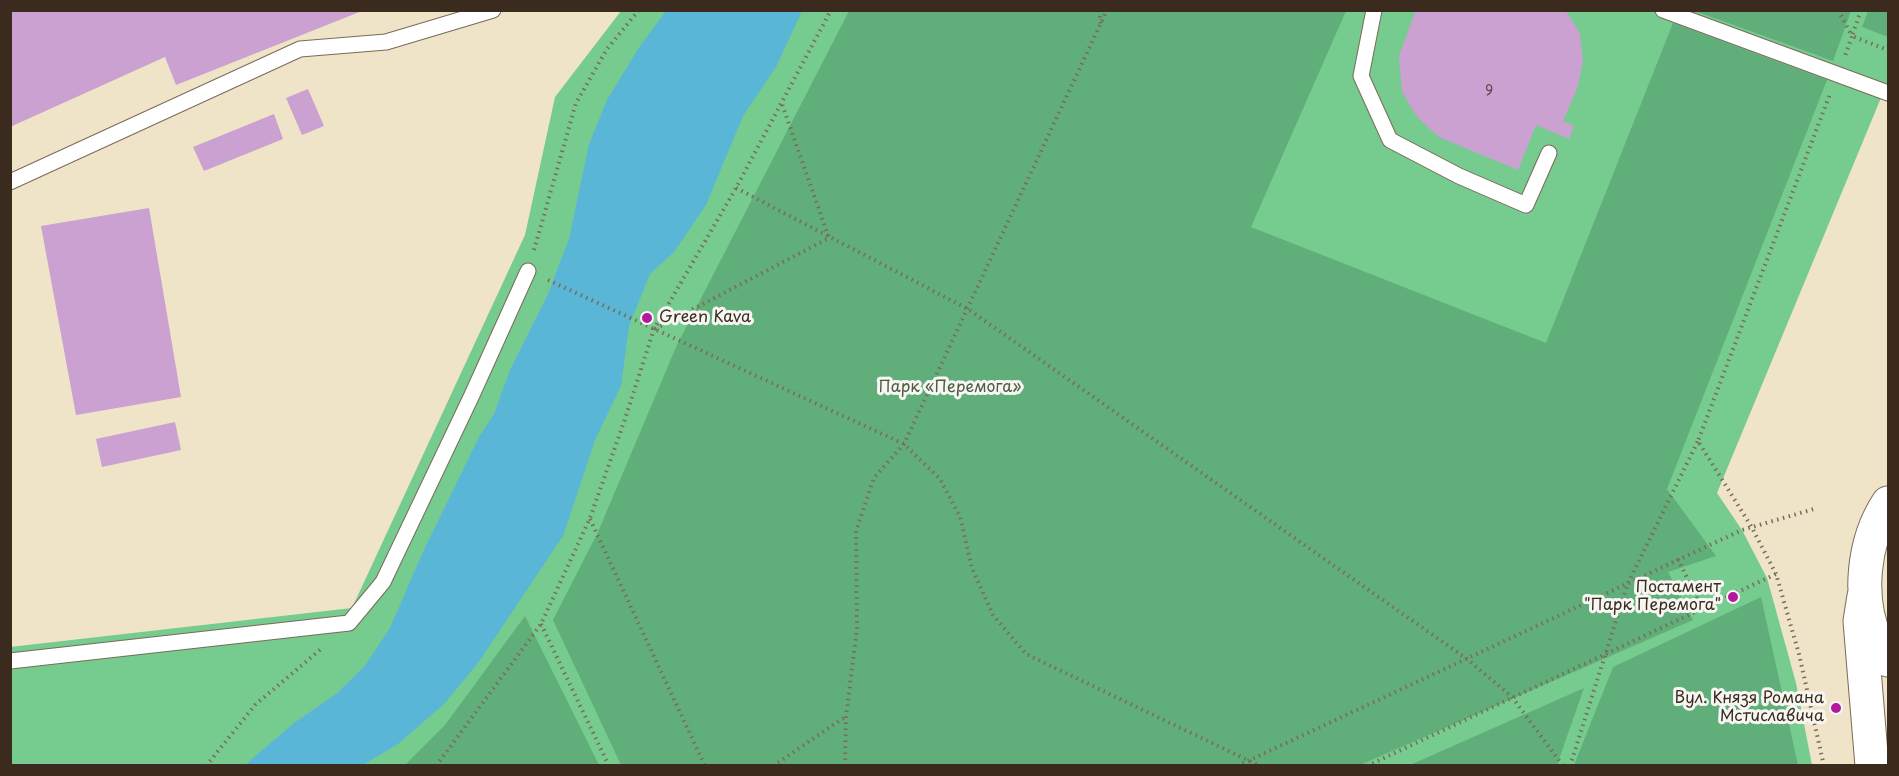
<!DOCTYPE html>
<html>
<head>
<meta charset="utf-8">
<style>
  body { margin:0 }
  #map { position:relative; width:1899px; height:776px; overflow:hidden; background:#efe3c8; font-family:"Playpen Sans",sans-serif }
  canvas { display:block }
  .frame { position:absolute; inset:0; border:12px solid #3b2a1e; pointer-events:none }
</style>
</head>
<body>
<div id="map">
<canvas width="1899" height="776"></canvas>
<div class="frame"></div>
</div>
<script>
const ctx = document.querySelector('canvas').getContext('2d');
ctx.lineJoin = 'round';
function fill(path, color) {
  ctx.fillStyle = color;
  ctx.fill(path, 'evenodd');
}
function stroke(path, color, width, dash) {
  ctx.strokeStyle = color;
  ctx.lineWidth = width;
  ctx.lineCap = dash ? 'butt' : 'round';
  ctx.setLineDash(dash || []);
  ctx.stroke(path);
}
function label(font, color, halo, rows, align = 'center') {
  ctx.font = font + ' "Playpen Sans",sans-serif';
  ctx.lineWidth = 6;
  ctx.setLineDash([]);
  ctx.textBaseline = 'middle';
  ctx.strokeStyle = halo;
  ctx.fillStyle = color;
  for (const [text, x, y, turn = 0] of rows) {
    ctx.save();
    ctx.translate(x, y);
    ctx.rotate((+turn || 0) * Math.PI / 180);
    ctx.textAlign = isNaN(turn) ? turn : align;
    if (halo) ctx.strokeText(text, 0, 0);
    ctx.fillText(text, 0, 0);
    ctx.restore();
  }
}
const green = new Path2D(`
  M621 11H1888V81L1717 493 1742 530 1767 578 1796 683 1812 765H11L10 647 352 608 525 235 555 97Z`);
const forest = new Path2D(`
  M849 11H1346L1251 227 1546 343 1673 23 1827 80 1667 489 1716 556 1668 572 1693 620 1360 765H621L553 620 598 532 676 347Z
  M1695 11 1851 10V11L1833 61Z
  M1868 11H1888V37L1862 27Z
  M1761 597 1798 765H1574L1613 667Z
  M525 616 599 765H405L445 725Z
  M1584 688 1557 765H1410Z`);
const water = new Path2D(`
  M666 11H802L776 67 743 116 706 205 674 252 650 274 629 326 621 386 595 440 563 536 478 663 444 704 398 744 363 765H245L294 723 336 694 364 667 390 628 422 554 479 437 494 414 510 370 548 294 569 239 589 144 607 100 640 46Z`);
const building = new Path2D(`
  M10 10H362V11L176 85 165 57 10 127Z
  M1411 10H1565L1580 33 1583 62 1577 89 1563 121 1574 126 1569 139 1536 125 1518 170 1439 137 1417 117 1402 92 1399 56 1415 12Z
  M308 89 324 126 302 135 286 98Z
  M274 114 283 139 204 171 193 147Z
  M149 208 181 397 76 415 41 226Z
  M175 422 181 450 102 467 96 439Z`);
const path = new Path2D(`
  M1099 10 1101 24
  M1838 10 1852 36 1845 56
  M1861 10 1852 36 1888 50
  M736 188 968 309 1467 659 1512 697 1563 766
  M534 250 576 103 607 49 639 10
  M548 280 904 444 940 479 960 517 972 568 993 615 1026 654 1260 766
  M655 329 829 238 782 104
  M590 519 705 766
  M1678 559 1702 609
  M541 624 609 766
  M206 766 255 705 321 649
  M436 766 541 624 590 518 624 422 654 329 736 188 831 10
  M773 766 845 717
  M845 766 846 717 857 628 856 531 874 478 904 444 1107 10
  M1237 766 1742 530 1814 509
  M1367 766 1776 574
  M1570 766 1628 583 1698 441
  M1824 766 1799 654 1776 574 1751 526 1698 441 1830 94`);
const service = new Path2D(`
  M1374 10 1361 76 1390 140 1459 176 1526 205 1549 153
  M1663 10 1888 93
  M10 182 300 49 386 42 493 10
  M10 661 349 623 383 582 472 395 528 271`);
const tertiary = new Path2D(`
  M1888 503C1863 541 1857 598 1876 640 1879 647 1884 654 1888 660
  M1864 596 1860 621 1872 766`);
const markers = [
  [647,318,6,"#b5179e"],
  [1733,597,6,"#b5179e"],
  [1836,708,6,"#b5179e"]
];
const numberNames = [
  ["9",1489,91]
];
const poiNames = [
  ["Green Kava",659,318,"left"],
  ["Постамент",1721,588],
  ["\"Парк Перемога\"",1721,606],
  ["Вул. Князя Романа",1824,699],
  ["Мстиславича",1824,717]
];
const parkNames = [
  ["Парк «Перемога»",950,388]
];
fill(green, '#76cb8f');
fill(forest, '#60af7a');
fill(water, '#59b6d7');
fill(building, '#caa1d0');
stroke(service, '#7a6b5a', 17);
stroke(tertiary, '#7a6b5a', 35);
stroke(path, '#7a6b5a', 4, [1.5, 4.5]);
stroke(service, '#fff', 15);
stroke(tertiary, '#fff', 33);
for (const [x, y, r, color] of markers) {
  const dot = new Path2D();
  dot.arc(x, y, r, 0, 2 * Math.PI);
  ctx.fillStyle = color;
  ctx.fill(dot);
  stroke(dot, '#f6f6f2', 2);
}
label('14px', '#5f484a', null, numberNames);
label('16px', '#3b2a1e', '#f6f6f2', poiNames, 'right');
label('16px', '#4d5a40', '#f6f6f2', parkNames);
</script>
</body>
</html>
